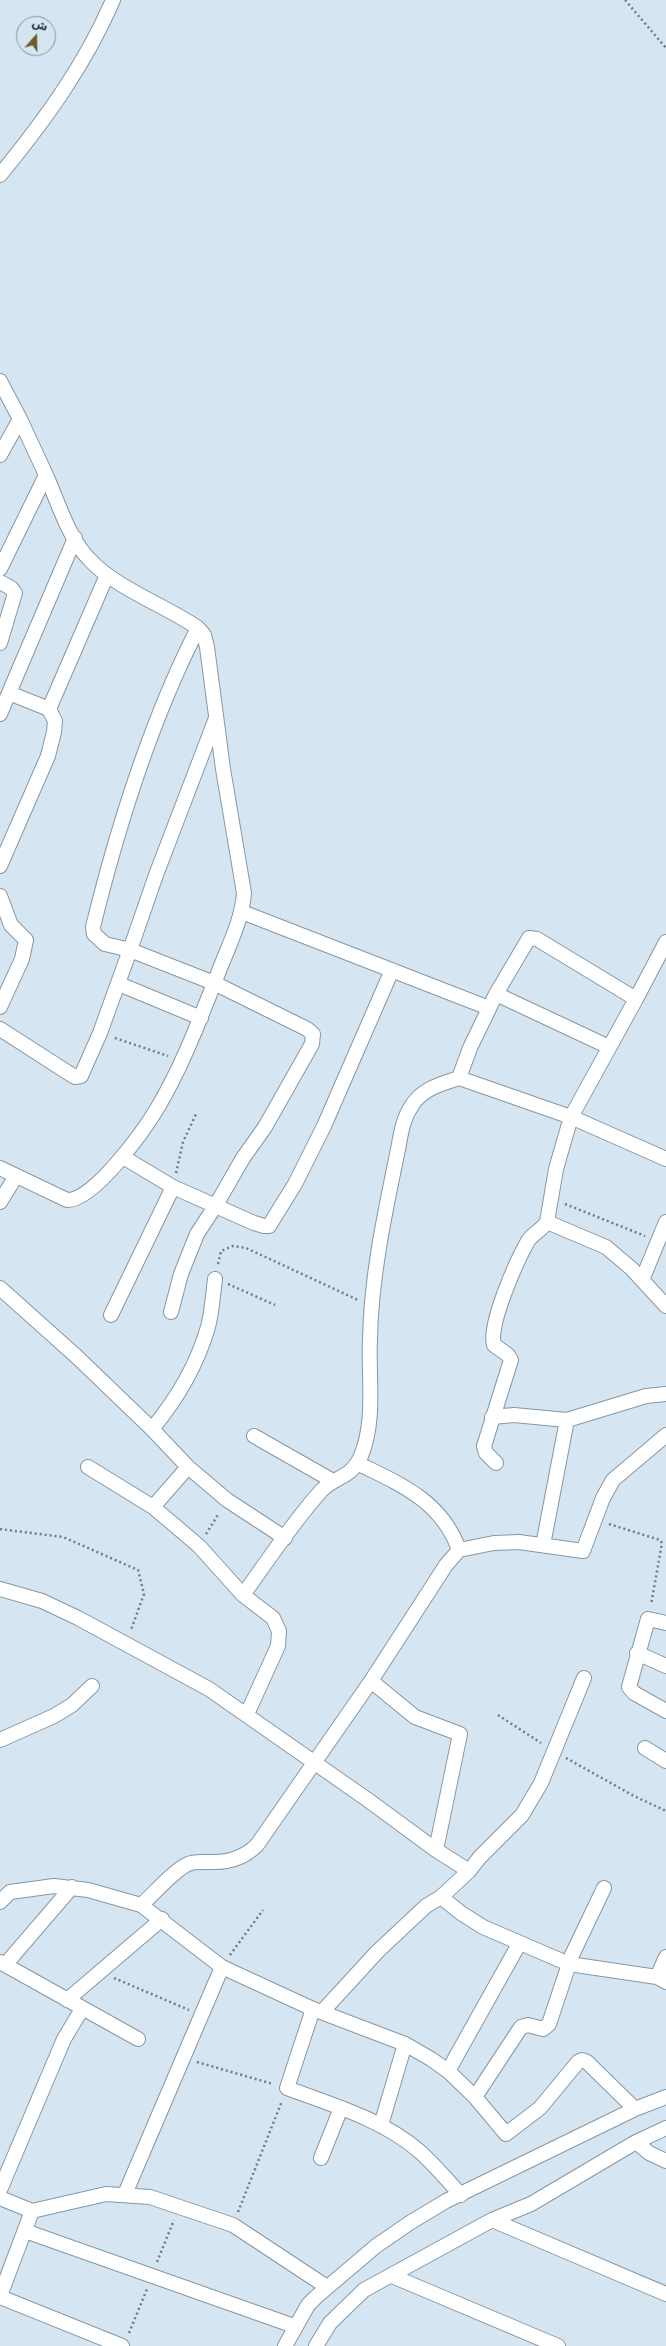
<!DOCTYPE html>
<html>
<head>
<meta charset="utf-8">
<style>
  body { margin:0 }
  #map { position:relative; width:666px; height:2346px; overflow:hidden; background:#d5e6f2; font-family:"Source Sans 3","Noto Sans Arabic",sans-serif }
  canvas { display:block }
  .north { position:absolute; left:16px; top:16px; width:40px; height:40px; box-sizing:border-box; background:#d5e6f2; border:1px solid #88959e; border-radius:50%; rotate:20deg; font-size:11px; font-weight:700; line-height:16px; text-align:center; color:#151b20 }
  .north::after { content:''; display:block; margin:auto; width:14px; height:18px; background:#6f5c2a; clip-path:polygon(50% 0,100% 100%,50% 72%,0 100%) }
</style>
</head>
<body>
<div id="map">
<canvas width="666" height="2346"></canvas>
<div class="north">ش</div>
</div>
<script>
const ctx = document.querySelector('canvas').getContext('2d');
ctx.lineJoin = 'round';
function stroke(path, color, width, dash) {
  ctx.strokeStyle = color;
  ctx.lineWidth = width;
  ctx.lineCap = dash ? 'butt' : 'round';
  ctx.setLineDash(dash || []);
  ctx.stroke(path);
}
const path = new Path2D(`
  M625 0 666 48
  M115 1038 168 1056
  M176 1173 183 1142 196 1114
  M565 1204 645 1236
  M218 1264 221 1251 233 1246 246 1248 358 1300
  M228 1284 275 1305
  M609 1524 660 1540 662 1543 651 1605
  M0 1529 63 1537 138 1570 144 1594 131 1630
  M206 1534 219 1513
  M498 1715 541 1743
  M566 1758 634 1796 666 1811
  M230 1955 263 1910
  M114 1978 189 2010
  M197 2062 273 2084
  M238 2212 282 2101
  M157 2262 174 2220
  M129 2333 147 2289`);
const street = new Path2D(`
  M0 175C45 120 85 65 113 0
  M0 381 20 419 46 475
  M0 455 20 419
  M0 569 46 475C58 502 68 537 89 559 114 587 166 606 198 628 150 722 118 825 93 927L94 934 105 944 130 950 156 875 216 718
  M0 582 11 588 15 593 0 643
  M9 693 49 709 107 575
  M0 714 75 538
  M0 866 48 756 54 732 55 721 49 709
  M0 896 11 925 26 940 22 959 0 1007
  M242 912 489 1008
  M529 938 537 939 636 999 571 1117 459 1078 470 1048 496 994Z
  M119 984 201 1018
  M496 994 609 1047
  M636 999 666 942
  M0 1029 67 1072 75 1077 81 1076 100 1033 130 950 214 983 307 1029 313 1034 312 1044 265 1127 243 1158 216 1205 197 1234 181 1274 171 1312
  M123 1157 173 1187 254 1223 264 1226H269L295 1184 324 1126 392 970
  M666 1159 571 1117 556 1169 547 1222 606 1247 632 1269 666 1306
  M0 1168 67 1200C94 1201 145 1129 158 1107 183 1065 201 1016 219 971 229 945 242 920 244 893L223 769 207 647 204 635 198 628
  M0 1202 16 1176
  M642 1280 666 1222
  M0 1288 76 1356 152 1429 188 1467 227 1500 285 1538
  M111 1315 173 1187
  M492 1417 514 1415 567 1420 646 1396 666 1394
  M152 1429C177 1399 197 1365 208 1327 212 1312 213 1294 215 1279
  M254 1436 333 1481
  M357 1463C400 1484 442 1501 459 1550
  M496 1463 486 1453 484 1446 511 1360 508 1355 494 1345C488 1325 517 1260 528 1241 533 1233 542 1230 547 1222
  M88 1467 153 1507 199 1546 243 1595 273 1618 279 1631 278 1646 247 1714
  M153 1507 188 1467
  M543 1545 567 1420
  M0 1589 42 1601 78 1618 209 1689 368 1800 436 1850 469 1871
  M243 1595C268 1560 293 1522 321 1491 336 1475 350 1480 361 1456 376 1420 368 1376 370 1339 371 1279 384 1217 396 1159 400 1142 401 1122 411 1107 421 1089 441 1084 459 1078
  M666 1623 648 1619 629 1687 634 1693 666 1711
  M637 1653 666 1666
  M371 1681 415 1717 460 1734 436 1850
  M0 1740 54 1716 72 1705 92 1686
  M645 1748 666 1761
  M441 1897 461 1913 483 1927 569 1964 657 1977 666 1982
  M0 1902 10 1892 54 1886 88 1890 141 1905 222 1967 313 2009 405 2044 431 2059 448 2071 475 2097 506 2134 540 2108 578 2062 582 2060 587 2062 635 2109
  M141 1905C154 1894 173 1871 188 1864 194 1861 202 1862 209 1862 228 1863 244 1858 257 1845L371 1681 446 1565 459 1550 494 1543 519 1542 583 1551 603 1498 613 1480 666 1435
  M0 1962 138 2039
  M5 1965 72 1887
  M657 1977 666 1957
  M67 2000 162 1919
  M313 2009 287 2088C332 2105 382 2119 419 2151 434 2164 447 2180 461 2195
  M322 2012 377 1952 426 1906 441 1897 469 1871 480 1857 522 1815 541 1783 584 1678
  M448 2071 519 1944
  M475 2097 521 2027 528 2025 543 2029 549 2024 572 1955 604 1888
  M381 2125 405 2044
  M636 2142 649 2153 666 2161
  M321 2158 341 2108
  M0 2190 64 2039 82 2009
  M125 2194 222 1967
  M0 2198 32 2211 106 2194 150 2197 233 2225 327 2287
  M492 2220 666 2294
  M25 2231 294 2326
  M392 2276 558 2346
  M0 2296 32 2211
  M0 2297 122 2346
  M285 2346 308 2305 316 2297 376 2246 411 2222 446 2201 635 2109 666 2097
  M316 2346 330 2323 364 2290 492 2220 531 2204 636 2142 666 2128`);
stroke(street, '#8797a2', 16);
stroke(path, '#707c84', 2.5, [2, 3]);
stroke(street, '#fff', 14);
</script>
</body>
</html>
